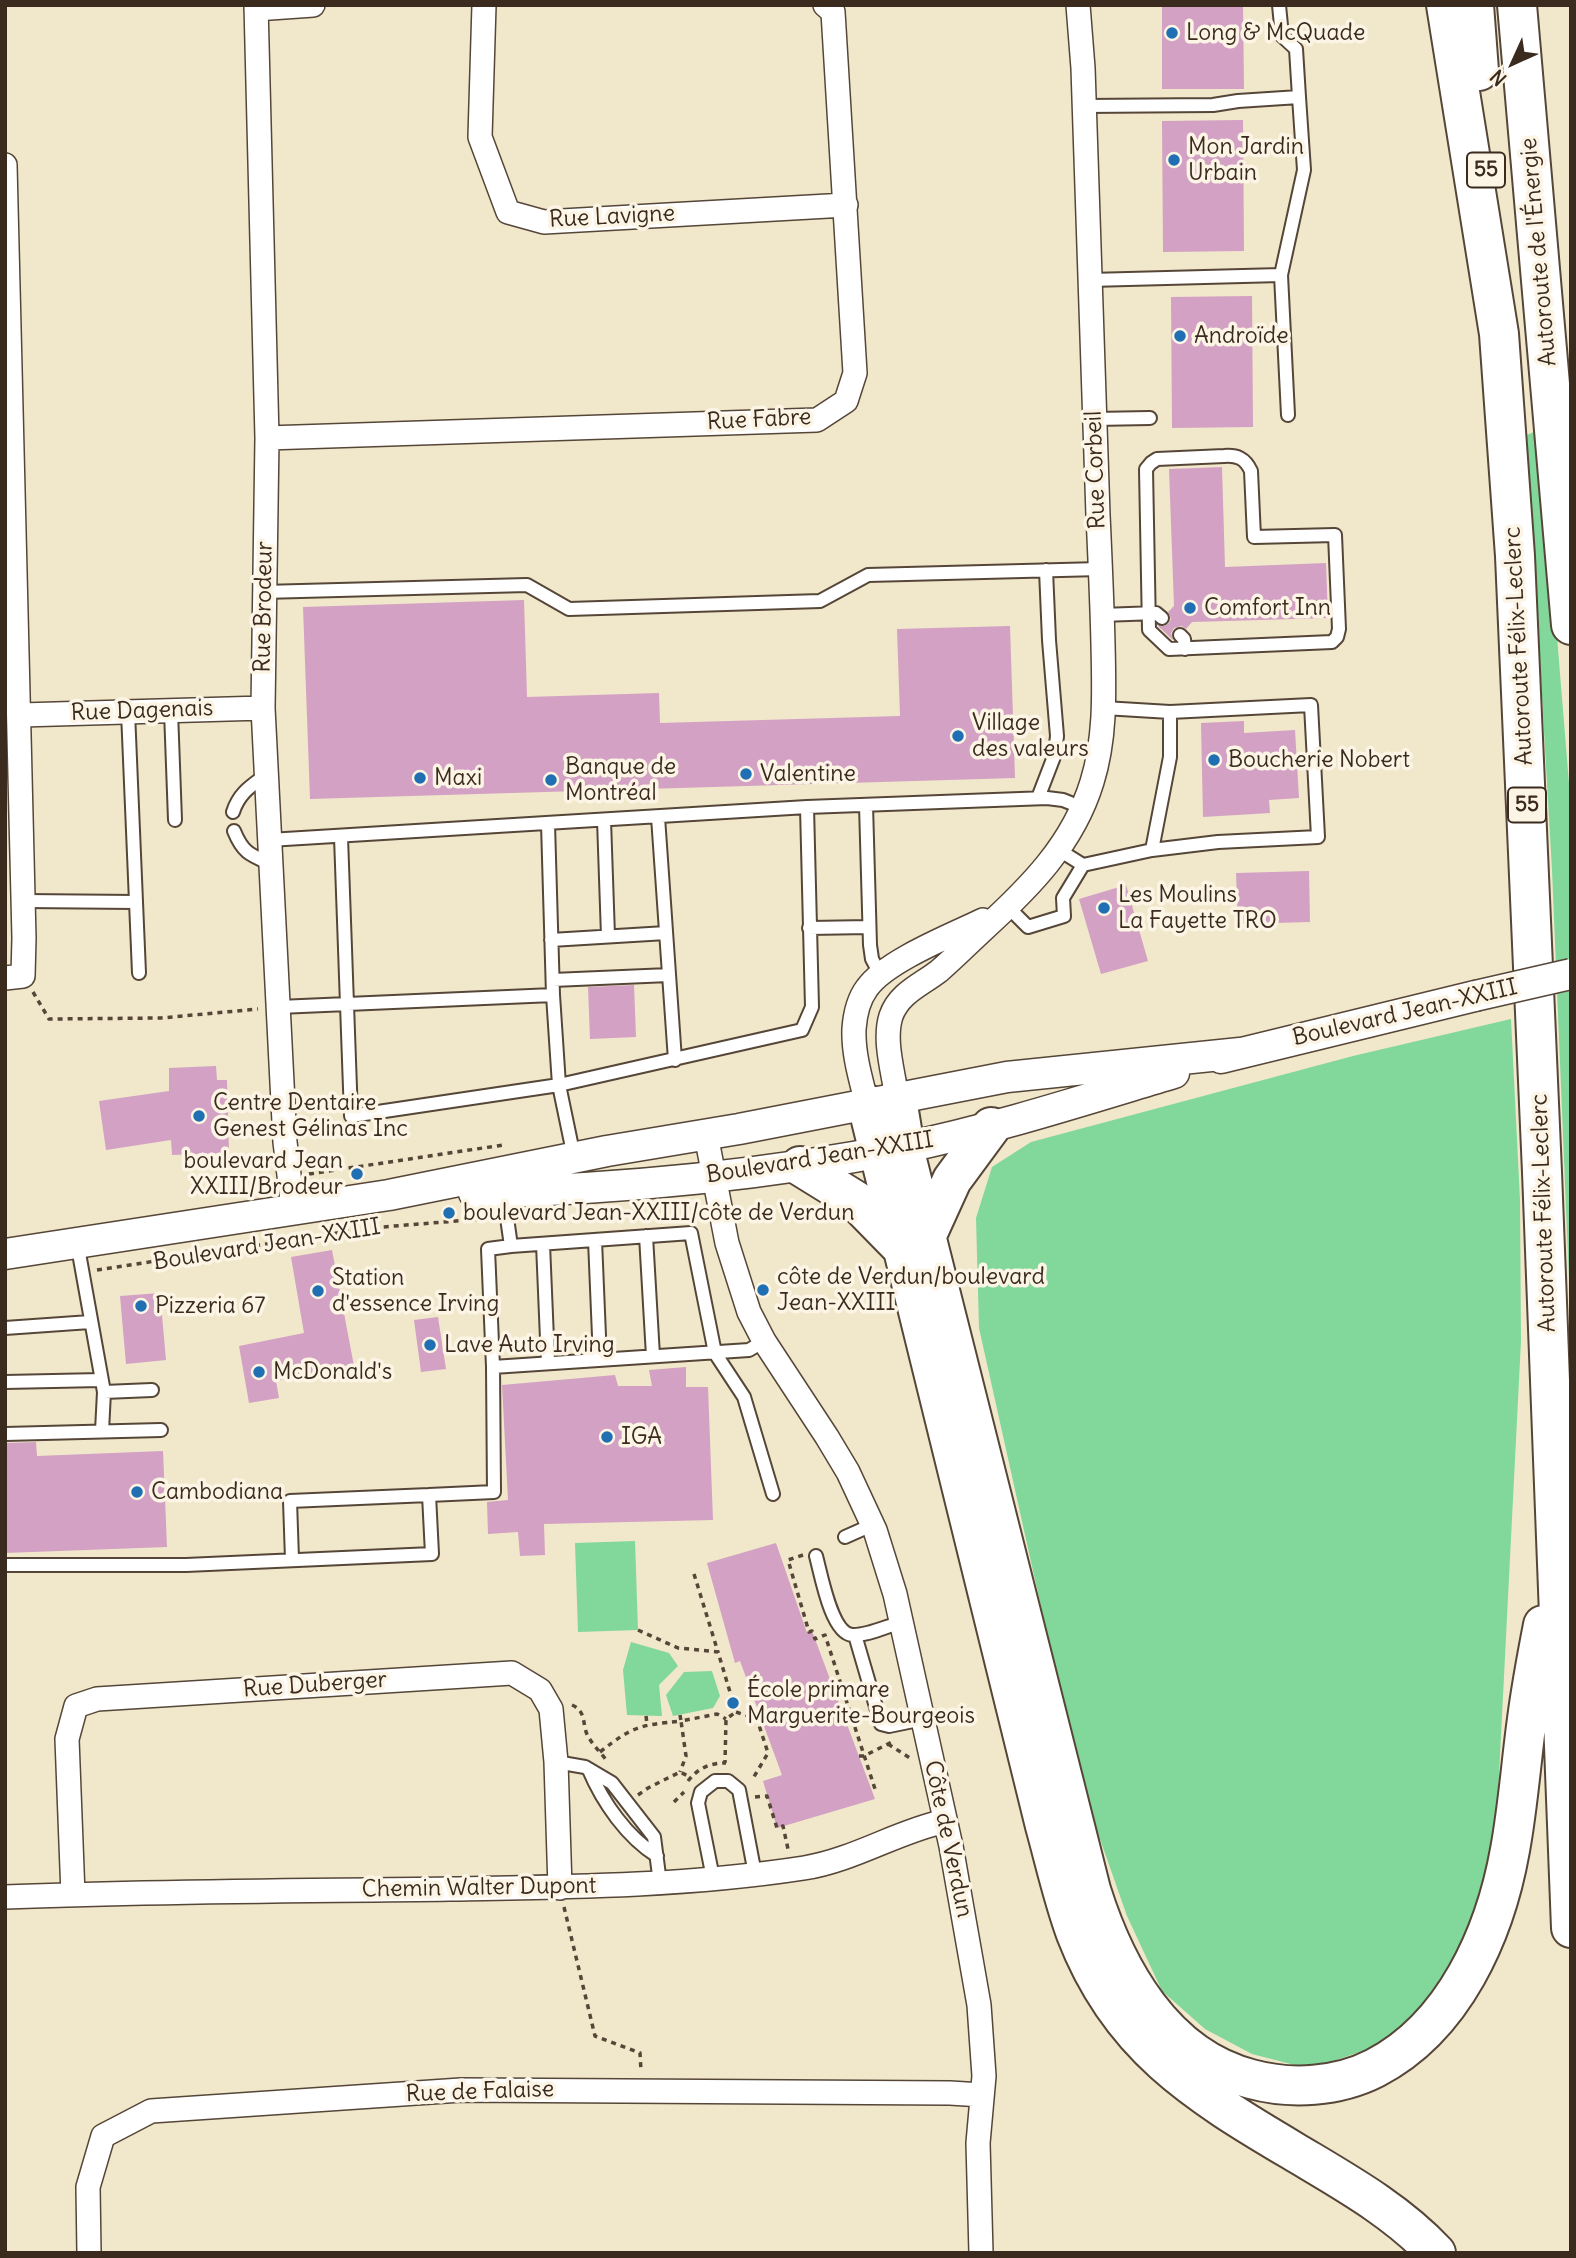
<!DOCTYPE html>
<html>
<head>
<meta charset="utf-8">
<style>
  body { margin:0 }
  #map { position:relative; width:1576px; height:2258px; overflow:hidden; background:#f1e7cb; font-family:Delius,sans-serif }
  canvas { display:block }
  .frame { position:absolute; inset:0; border:7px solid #3b2a1e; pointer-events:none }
  .north { position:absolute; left:1478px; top:28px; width:70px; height:70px; -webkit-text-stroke:5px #fcf5e5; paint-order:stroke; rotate:225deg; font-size:19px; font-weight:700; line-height:28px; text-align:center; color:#3b2a1e }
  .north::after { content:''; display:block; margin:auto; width:24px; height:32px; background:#3b2a1e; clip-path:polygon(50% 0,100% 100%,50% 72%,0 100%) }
</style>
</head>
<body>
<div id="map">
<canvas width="1576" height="2258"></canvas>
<div class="frame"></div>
<div class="north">N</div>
</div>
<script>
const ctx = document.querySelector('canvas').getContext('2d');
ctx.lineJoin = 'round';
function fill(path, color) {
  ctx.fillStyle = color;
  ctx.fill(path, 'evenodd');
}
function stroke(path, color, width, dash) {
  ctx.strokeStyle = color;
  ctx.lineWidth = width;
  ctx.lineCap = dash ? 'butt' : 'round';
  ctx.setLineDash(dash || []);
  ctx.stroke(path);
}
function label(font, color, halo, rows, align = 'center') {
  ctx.font = font + ' Delius,sans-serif';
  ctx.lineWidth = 7;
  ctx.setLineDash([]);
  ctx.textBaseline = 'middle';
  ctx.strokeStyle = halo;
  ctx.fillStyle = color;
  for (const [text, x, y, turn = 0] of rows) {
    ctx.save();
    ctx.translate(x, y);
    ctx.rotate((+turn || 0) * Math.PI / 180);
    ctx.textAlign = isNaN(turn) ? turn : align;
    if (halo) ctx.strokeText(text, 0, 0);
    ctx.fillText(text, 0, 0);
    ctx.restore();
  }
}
const green = new Path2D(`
  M1540 429 1571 808V1328L1552 870 1527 435Z
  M1511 1019 1520 1200 1521 1341 1496 1834 1463 1946 1429 2002 1380 2045 1310 2069 1252 2054 1205 2029 1162 1991 1127 1916 1080 1782 979 1328 976 1218 992 1167 1031 1142 1353 1056Z
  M635 1541 638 1630 578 1632 575 1543Z
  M631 1642 669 1653 678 1666 659 1685 662 1716 627 1715 623 1670Z
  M712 1671 720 1696 713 1708 673 1716 666 1695 684 1672Z`);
const building = new Path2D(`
  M1162 5H1243L1244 89H1162Z
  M1243 120 1244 251 1163 252 1162 121Z
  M1252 296 1253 427 1172 428 1171 297Z
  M1222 467 1225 567 1326 563 1328 618 1192 622 1186 629 1182 626 1174 628 1171 633 1173 640 1158 626H1164L1169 623 1171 619 1168 612 1174 606 1169 469Z
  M524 600 527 697 659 693 660 723 900 716 897 629 1010 626 1015 778 310 799 303 607Z
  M1244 721V733L1295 730 1299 798 1269 800 1270 813 1203 817 1201 723Z
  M1309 871 1310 922 1238 924 1236 873Z
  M1126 885 1148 961 1101 974 1079 899Z
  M634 985 636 1037 590 1039 588 987Z
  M216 1066 217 1080H227L229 1153 172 1155 171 1140 106 1150 99 1101 169 1091V1068Z
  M332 1250 354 1366 276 1381 279 1398 249 1403 239 1346 304 1333 291 1257Z
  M160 1293 166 1360 126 1364 120 1296Z
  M438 1317 446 1369 421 1372 414 1320Z
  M686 1367V1387H708L713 1520 544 1524 545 1555 520 1556 518 1532 488 1534 487 1502 508 1500 502 1385 615 1375 618 1386H652L649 1370Z
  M36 1442 37 1456 163 1451 167 1547 5 1553V1443Z
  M776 1543 807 1633 812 1631 875 1799 777 1828 763 1781 782 1775 740 1661 735 1663 707 1563Z`);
const path = new Path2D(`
  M33 992 49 1019 161 1018 258 1009
  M309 1174 503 1145
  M97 1270 370 1228 481 1219
  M803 1555 788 1560 809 1632 812 1631 815 1639 825 1635 875 1789
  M694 1574 718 1652
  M638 1630 678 1648 718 1652 736 1712 726 1719 725 1763
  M572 1705C588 1712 581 1726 589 1738 594 1746 601 1753 607 1761
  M736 1712 757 1719 768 1753 752 1780
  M680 1715 681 1721 717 1714 726 1719
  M646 1716 647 1724
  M888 1744 910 1758
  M600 1752C633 1726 640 1725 681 1721L686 1756 680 1772
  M859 1756H864L892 1742
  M688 1781C698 1768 710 1763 726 1763
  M638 1795 648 1788 680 1772 690 1777
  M755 1797 767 1796 777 1828 783 1826 788 1849
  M674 1802 684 1792
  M564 1907 595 2036 640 2053 641 2071`);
const service = new Path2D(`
  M1084 106 1213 105 1238 101 1299 97 1296 49 1282 36 1279 5
  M1090 280 1281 275
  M1288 415 1281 275 1304 170 1299 97
  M1094 419 1150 418
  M1224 456C1237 455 1245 458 1251 471L1254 537 1335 535 1339 629 1337 637 1332 642 1169 649 1149 630 1146 469 1151 463 1157 459Z
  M263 592 527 585 569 609 820 601 868 575 1100 569
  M1102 615 1156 613 1162 618
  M1180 635 1184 639 1185 649
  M1104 708 1170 712V757L1152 850
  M171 711 175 820
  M128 712 139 973
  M1038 798 1055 754 1057 736 1049 640 1046 570
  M866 805 870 945 872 959 880 974
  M233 812C239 793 251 786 266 775
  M658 817 675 1060
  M604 820 608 936
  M548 824 553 995
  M234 831C243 853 250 855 271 864
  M341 837 351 1116 559 1085 802 1030 812 1007 807 807
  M269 840 807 807 1047 798 1063 800 1083 808
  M1083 865 1152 850 1218 842 1318 837 1311 705 1170 712
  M24 901 136 902
  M1008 907 1028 927 1064 916 1063 898 1083 865 1059 850
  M809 928 869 927
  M551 940 666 933
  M553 980 669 975
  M279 1007 553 995 559 1085 574 1157
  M646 1236 653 1356
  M595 1240 600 1360
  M77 1242 104 1392 102 1431
  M543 1244 548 1363
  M511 1246 691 1233 715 1353 744 1397 773 1494
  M5 1328 90 1322
  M493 1367 749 1350 764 1341
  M5 1382 101 1380
  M104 1392 152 1390
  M5 1434 161 1430
  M845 1537 872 1525
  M816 1556C821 1574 831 1633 852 1635 867 1636 887 1626 902 1622
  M292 1559 290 1501 429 1495
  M5 1565H186L432 1554 429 1495 494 1492 493 1367 488 1249 511 1246 503 1190
  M855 1635 881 1724 889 1726 923 1719
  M556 1762 585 1767 612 1783 654 1837 660 1883
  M589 1770C603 1803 627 1837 657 1856
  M713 1878 698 1803 701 1792 715 1781H728L739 1790 755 1874`);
const minor = new Path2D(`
  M256 5 267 438 263 708 285 1142 293 1208
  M484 5 480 137 508 212 544 222 846 205
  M256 9 313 5
  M5 165 24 938 23 976 5 978
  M267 438 817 420 846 401 855 373 833 12 825 5
  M21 715 263 708
  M897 1099C894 1074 883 1041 891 1016 899 993 921 985 939 971 954 958 969 943 984 929 1030 887 1073 844 1092 782 1106 737 1104 691 1103 644 1102 601 1100 558 1098 515 1092 366 1087 217 1083 68L1078 5
  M867 1104C861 1080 853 1054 854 1029 855 1015 858 1000 867 988 886 961 952 935 983 920
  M706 1135 727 1243 749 1312 764 1341 827 1437 848 1472 875 1530 895 1594 951 1846 979 2005 984 2076 978 2143 981 2253
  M73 1895 67 1739 76 1706 97 1699 512 1673 540 1690 551 1709 556 1762 560 1888
  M5 1897C153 1891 302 1891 450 1889 569 1887 687 1886 804 1868 854 1860 896 1832 945 1821
  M89 2253 88 2187 103 2136 151 2111 461 2090 950 2093 982 2095`);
const tertiary = new Path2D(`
  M1221 1058 1475 996
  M474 1193C617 1189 762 1176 902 1148 994 1129 1084 1100 1174 1073
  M5 1254 389 1195 607 1151 739 1129 1007 1077 1240 1053`);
const motorway = new Path2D(`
  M1446 5 1499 334 1515 556 1542 1172 1571 1928
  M1474 5 1479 71
  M1517 5 1571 625
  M897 1099 907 1160 1091 1890C1116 1970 1164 2057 1251 2079 1291 2090 1338 2087 1375 2068 1454 2027 1495 1934 1510 1850 1518 1807 1521 1763 1527 1719 1531 1688 1537 1656 1543 1625
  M867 1104 1045 1826C1055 1862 1063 1899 1076 1934 1119 2046 1195 2093 1293 2151 1343 2181 1396 2210 1436 2253
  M800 1166 855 1200 899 1245
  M927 1235 952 1180 991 1127`);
const tertiaryBridge = new Path2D(`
  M1475 996 1571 974`);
const markers = [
  [1172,33,7,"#1f6fb2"],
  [1174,160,7,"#1f6fb2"],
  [1180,336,7,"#1f6fb2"],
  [1190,608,7,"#1f6fb2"],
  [958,736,7,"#1f6fb2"],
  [1214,760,7,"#1f6fb2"],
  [746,774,7,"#1f6fb2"],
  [420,778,7,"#1f6fb2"],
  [551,780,7,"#1f6fb2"],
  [1104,908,7,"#1f6fb2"],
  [199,1116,7,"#1f6fb2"],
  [357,1174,7,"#1f6fb2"],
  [449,1213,7,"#1f6fb2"],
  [763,1290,7,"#1f6fb2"],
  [318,1291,7,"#1f6fb2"],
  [141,1306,7,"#1f6fb2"],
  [430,1345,7,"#1f6fb2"],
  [259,1372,7,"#1f6fb2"],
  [607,1437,7,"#1f6fb2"],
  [137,1492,7,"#1f6fb2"],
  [733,1703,7,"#1f6fb2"]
];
const shields = [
  [1486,170,38],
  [1527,805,38]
];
const shieldNames = [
  ["55",1486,170],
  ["55",1527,805]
];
const poiNames = [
  ["Long & McQuade",1186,33],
  ["Mon Jardin",1188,147],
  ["Urbain",1188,173],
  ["Androïde",1194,336],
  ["Comfort Inn",1204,608],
  ["Village",972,723],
  ["des valeurs",972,749],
  ["Boucherie Nobert",1228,760],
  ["Banque de",565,767],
  ["Montréal",565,793],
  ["Valentine",760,774],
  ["Maxi",434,778],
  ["Les Moulins",1118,895],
  ["La Fayette TRO",1118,921],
  ["Centre Dentaire",213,1103],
  ["Genest Gélinas Inc",213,1129],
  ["boulevard Jean",343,1161,"right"],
  ["XXIII/Brodeur",343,1187,"right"],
  ["boulevard Jean-XXIII/côte de Verdun",463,1213],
  ["côte de Verdun/boulevard",777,1277],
  ["Jean-XXIII",777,1303],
  ["Station",332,1278],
  ["d'essence Irving",332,1304],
  ["Pizzeria 67",155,1306],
  ["Lave Auto Irving",444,1345],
  ["McDonald's",273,1372],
  ["IGA",621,1437],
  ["Cambodiana",151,1492],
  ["École primare",747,1690],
  ["Marguerite-Bourgeois",747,1716]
];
const streetNames = [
  ["Rue Lavigne",612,217,-3],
  ["Autoroute de l'Énergie",1539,252,-95],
  ["Rue Fabre",759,420,-3],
  ["Rue Corbeil",1096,470,-92],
  ["Rue Brodeur",264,607,-89],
  ["Autoroute Félix-Leclerc",1519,646,-93],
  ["Rue Dagenais",142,711,-2],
  ["Boulevard Jean-XXIII",1405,1013,-13],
  ["Boulevard Jean-XXIII",820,1158,-9],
  ["Autoroute Félix-Leclerc",1544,1213,-92],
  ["Boulevard Jean-XXIII",267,1245,-9],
  ["Rue Duberger",315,1685,-4],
  ["Côte de Verdun",948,1839,78],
  ["Chemin Walter Dupont",479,1888,-1],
  ["Rue de Falaise",480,2092,-2]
];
fill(green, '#82d79b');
fill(building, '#d2a1c3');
stroke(service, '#564638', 16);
stroke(minor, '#564638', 26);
stroke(tertiary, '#564638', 33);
stroke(motorway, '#564638', 42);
stroke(path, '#564638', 3.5, [5, 5]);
stroke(service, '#fff', 12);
stroke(minor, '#fff', 23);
stroke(tertiary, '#fff', 30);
stroke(motorway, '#fff', 38);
stroke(tertiaryBridge, '#564638', 33, []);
stroke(tertiaryBridge, '#fff', 30);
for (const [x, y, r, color] of markers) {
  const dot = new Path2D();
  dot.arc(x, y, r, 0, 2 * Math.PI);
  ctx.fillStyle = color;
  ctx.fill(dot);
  stroke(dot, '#fcf5e5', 2.5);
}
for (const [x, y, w] of shields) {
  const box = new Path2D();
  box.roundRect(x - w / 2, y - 17.5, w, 35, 5);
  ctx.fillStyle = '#fcf5e5';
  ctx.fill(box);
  stroke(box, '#3b2a1e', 2);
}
label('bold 21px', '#3b2a1e', null, shieldNames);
label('23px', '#3b2a1e', '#fcf5e5', poiNames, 'left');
label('23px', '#3b2a1e', '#fcf5e5', streetNames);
</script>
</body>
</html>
